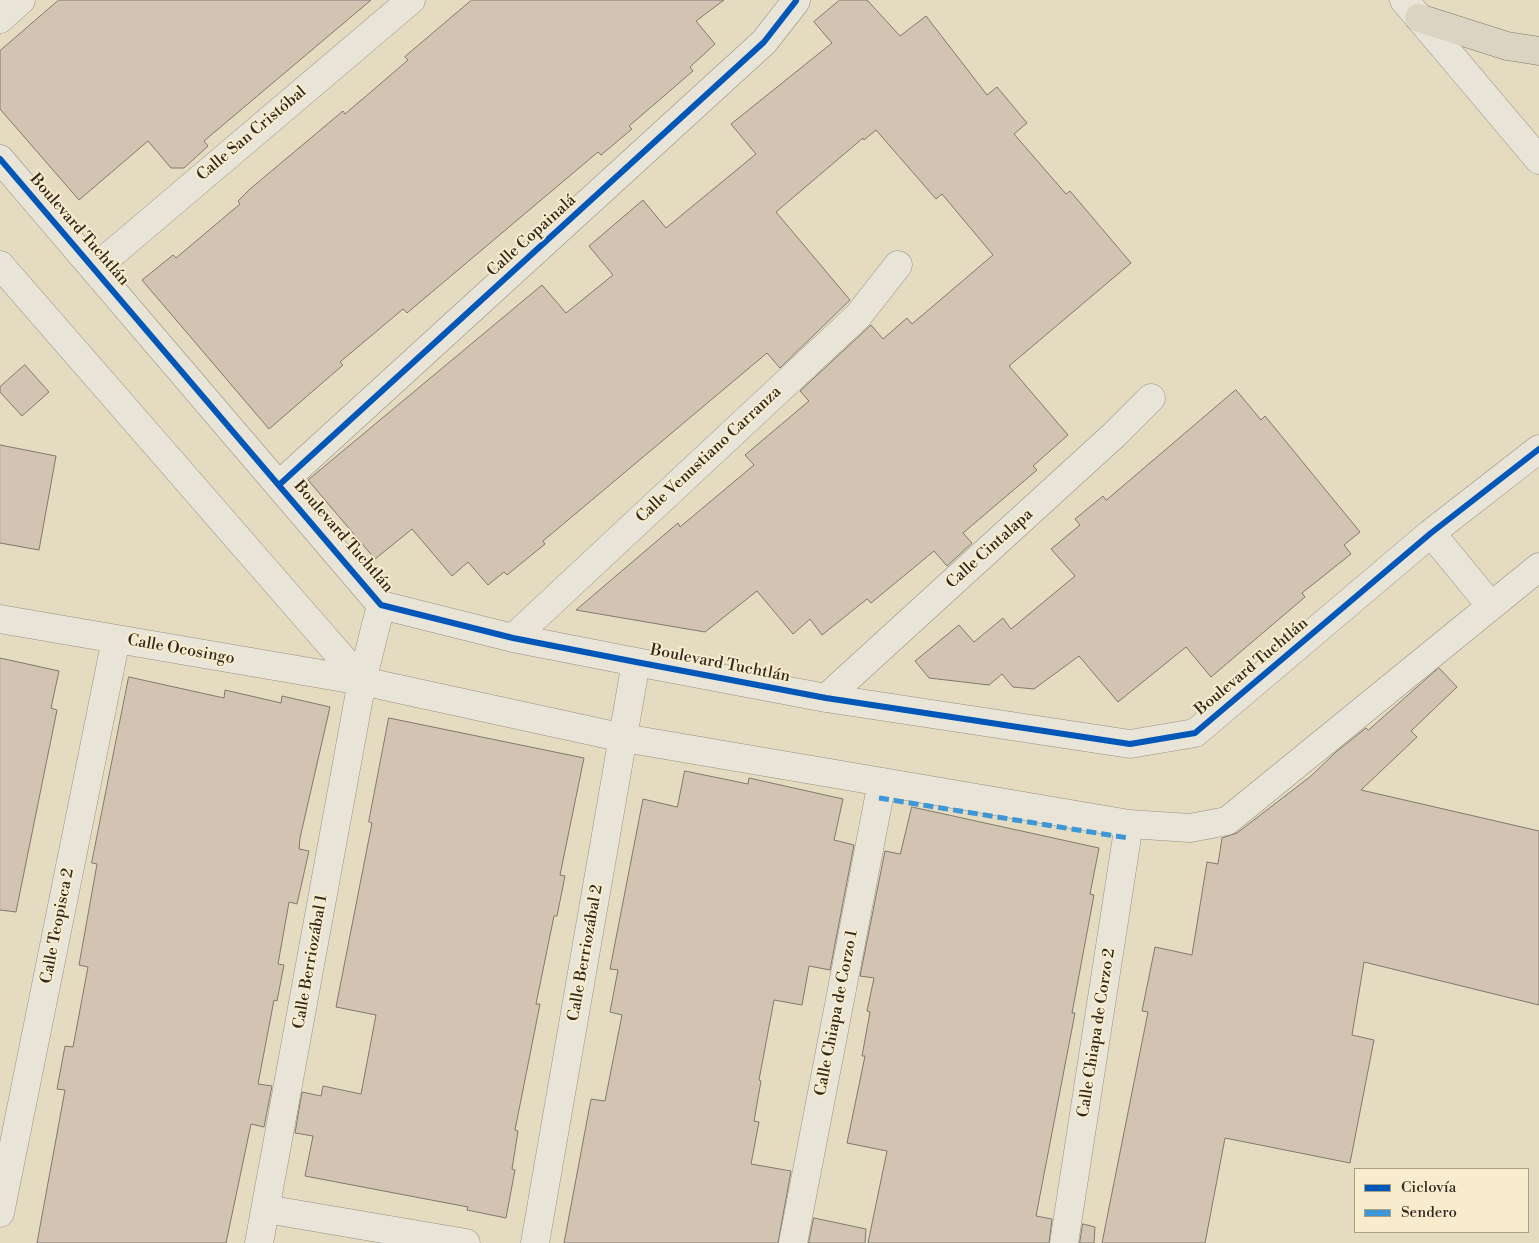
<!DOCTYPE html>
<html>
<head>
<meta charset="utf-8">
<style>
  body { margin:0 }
  #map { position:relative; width:1539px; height:1243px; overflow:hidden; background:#e4dbc1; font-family:"Libre Bodoni",serif }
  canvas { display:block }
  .legend { position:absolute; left:1354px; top:1168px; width:175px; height:65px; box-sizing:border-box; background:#f7edcd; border:1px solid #a99f88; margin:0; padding:6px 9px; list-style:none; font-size:15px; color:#342920 }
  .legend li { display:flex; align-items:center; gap:10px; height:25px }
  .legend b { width:25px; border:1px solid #a99f88 }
</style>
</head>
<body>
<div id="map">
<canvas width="1539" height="1243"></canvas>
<ul class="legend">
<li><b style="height:6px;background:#0057b8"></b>Ciclovía</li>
<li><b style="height:6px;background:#3d96d5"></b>Sendero</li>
</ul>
</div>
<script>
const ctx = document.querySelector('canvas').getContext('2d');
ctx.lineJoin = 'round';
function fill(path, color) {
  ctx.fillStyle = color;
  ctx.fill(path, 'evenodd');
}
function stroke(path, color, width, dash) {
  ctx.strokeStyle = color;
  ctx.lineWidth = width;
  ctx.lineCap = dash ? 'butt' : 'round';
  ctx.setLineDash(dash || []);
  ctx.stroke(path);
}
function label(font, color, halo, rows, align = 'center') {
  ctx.font = font + ' "Libre Bodoni",serif';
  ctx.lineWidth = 4;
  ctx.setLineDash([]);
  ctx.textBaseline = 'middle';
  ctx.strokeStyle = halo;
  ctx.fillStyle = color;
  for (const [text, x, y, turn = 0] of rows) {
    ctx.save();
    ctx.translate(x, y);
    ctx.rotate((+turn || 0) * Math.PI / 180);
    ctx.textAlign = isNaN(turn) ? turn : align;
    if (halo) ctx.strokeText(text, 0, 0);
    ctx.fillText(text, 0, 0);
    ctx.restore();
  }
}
const building = new Path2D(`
  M59 0H371L204 141 208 146 184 168H171L148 141 79 200 0 109V51Z
  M472 0H724L696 21 715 44 690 67 693 71 629 126 632 129 601 155 598 152 407 313 403 309 340 362 343 365 269 429 142 280 173 255 176 258 240 204 238 201 250 189 343 111 345 114 372 91 408 60 405 57Z
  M840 0H867L900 36 926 16 987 95 997 87 1027 123 1014 134 1066 194 1070 191 1131 263 1009 366 1068 435 1033 466 1037 470 963 533 972 543 947 566 934 551 871 603 867 599 822 635 810 619 793 634 757 591 705 632 576 610 678 523 680 527 754 465 745 455 809 401 800 391 871 325 883 339 907 318 912 324 993 255 942 194 936 199 876 130 864 140 863 138 776 212 850 300 780 368 767 353 543 541 545 544 507 575 504 572 488 585 468 562 452 576 412 529 375 559 308 480 542 285 566 313 613 275 589 246 643 200 666 228 756 154 731 124 832 43 814 22Z
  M25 365 49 392 22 416 0 392V387Z
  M1236 390 1261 420 1265 416 1360 532 1344 545 1351 554 1302 593 1305 597 1211 677 1186 647 1118 702 1079 656 1034 689 1013 687 1002 674 989 685 929 678 915 661 959 625 974 642 1003 618 1011 629 1075 576 1051 549 1080 525 1075 519 1103 496 1106 500Z
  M0 445 56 456 39 550 0 543Z
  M0 658 59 671 51 708 57 710 16 912 0 910Z
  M1439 668 1457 687 1411 731 1417 737 1361 790 1539 831V1005L1364 962 1352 1035 1374 1040 1350 1163 1225 1138 1205 1243H1102L1148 1012 1142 1011 1155 947 1192 955 1207 862 1218 864 1222 838 1237 833 1311 776 1336 752 1366 728 1368 730Z
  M129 677 224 698 225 690 281 703 282 696 330 707 300 838 299 849 309 851 297 904 289 902 278 964 284 965 277 1001 274 1000 258 1084 272 1086 264 1127 251 1124 226 1243H37L65 1090 57 1089 65 1046 73 1047 88 967 79 965 97 864 92 863Z
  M389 718 584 758 560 875 565 876 557 916H554L536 1004H540L515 1130 518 1131 512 1169 515 1170 506 1218 467 1210 468 1207 305 1176 313 1136 295 1133 302 1092 321 1096 323 1086 361 1094 376 1015 336 1007 372 823 369 822Z
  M685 771 748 784 749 778 843 799 834 840 854 845 830 970 809 966 802 1005 774 1000 759 1080 761 1081 754 1121 759 1122 751 1164 791 1171 778 1243H564L591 1099 605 1101 622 1015 610 1012 618 970 610 969 643 799 677 807Z
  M912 807 1099 848 1090 894 1094 895 1072 1013H1075L1036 1216 1052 1219 1049 1243H868L887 1151 847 1143 865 1056H862L870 1012 867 1011 874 978 860 976 885 851 900 854Z
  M814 1218 866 1229 865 1243H809Z
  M1083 1224 1095 1227 1094 1243H1080Z`);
const minor = new Path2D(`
  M1404 0 1539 160
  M0 19 21 0
  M0 159 381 605 513 638 636 662 826 698 1130 744 1195 733 1431 533 1539 449
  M0 265 362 681 624 738 1129 824 1190 828 1227 821 1539 567
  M94 269 411 0
  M279 485 764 42 796 1
  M1431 533 1491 606
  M0 619 362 681
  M513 638 858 316 898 265
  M826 698 1114 435 1151 398
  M266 1209 466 1243
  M0 1213 116 639
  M259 1243 362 681 381 605
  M535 1243 636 662
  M793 1243 882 782
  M1064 1243 1129 824`);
const highway = new Path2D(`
  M1419 18 1507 46 1539 51`);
const quiet = new Path2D(`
  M879 798 1128 838`);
const cycleway = new Path2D(`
  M0 159 381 605 513 638 636 662 826 698 1130 744 1195 733 1431 533 1539 449
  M279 485 764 42 796 1`);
const streetNames = [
  ["Calle San Cristóbal",252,134,-40],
  ["Boulevard Tuchtlán",79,230,49],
  ["Calle Copainalá",532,236,-42],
  ["Calle Venustiano Carranza",709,455,-43],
  ["Boulevard Tuchtlán",343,537,49],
  ["Calle Cintalapa",990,549,-42],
  ["Calle Ocosingo",181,650,10],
  ["Boulevard Tuchtlán",720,664,11],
  ["Boulevard Tuchtlán",1252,667,-40],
  ["Calle Teopisca 2",58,926,-79],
  ["Calle Berriozábal 2",586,953,-80],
  ["Calle Berriozábal 1",311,962,-80],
  ["Calle Chiapa de Corzo 1",837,1013,-79],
  ["Calle Chiapa de Corzo 2",1097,1033,-81]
];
fill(building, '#d3c3b3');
stroke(building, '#7f7a6c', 1);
stroke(minor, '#989182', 29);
stroke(highway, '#7f7a6c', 29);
stroke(minor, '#e8e4d7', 28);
stroke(highway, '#dcd4c2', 28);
stroke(quiet, '#3d96d5', 5, [10, 5]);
stroke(cycleway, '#0057b8', 6);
label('16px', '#342920', '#f7edcd', streetNames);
</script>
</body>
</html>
